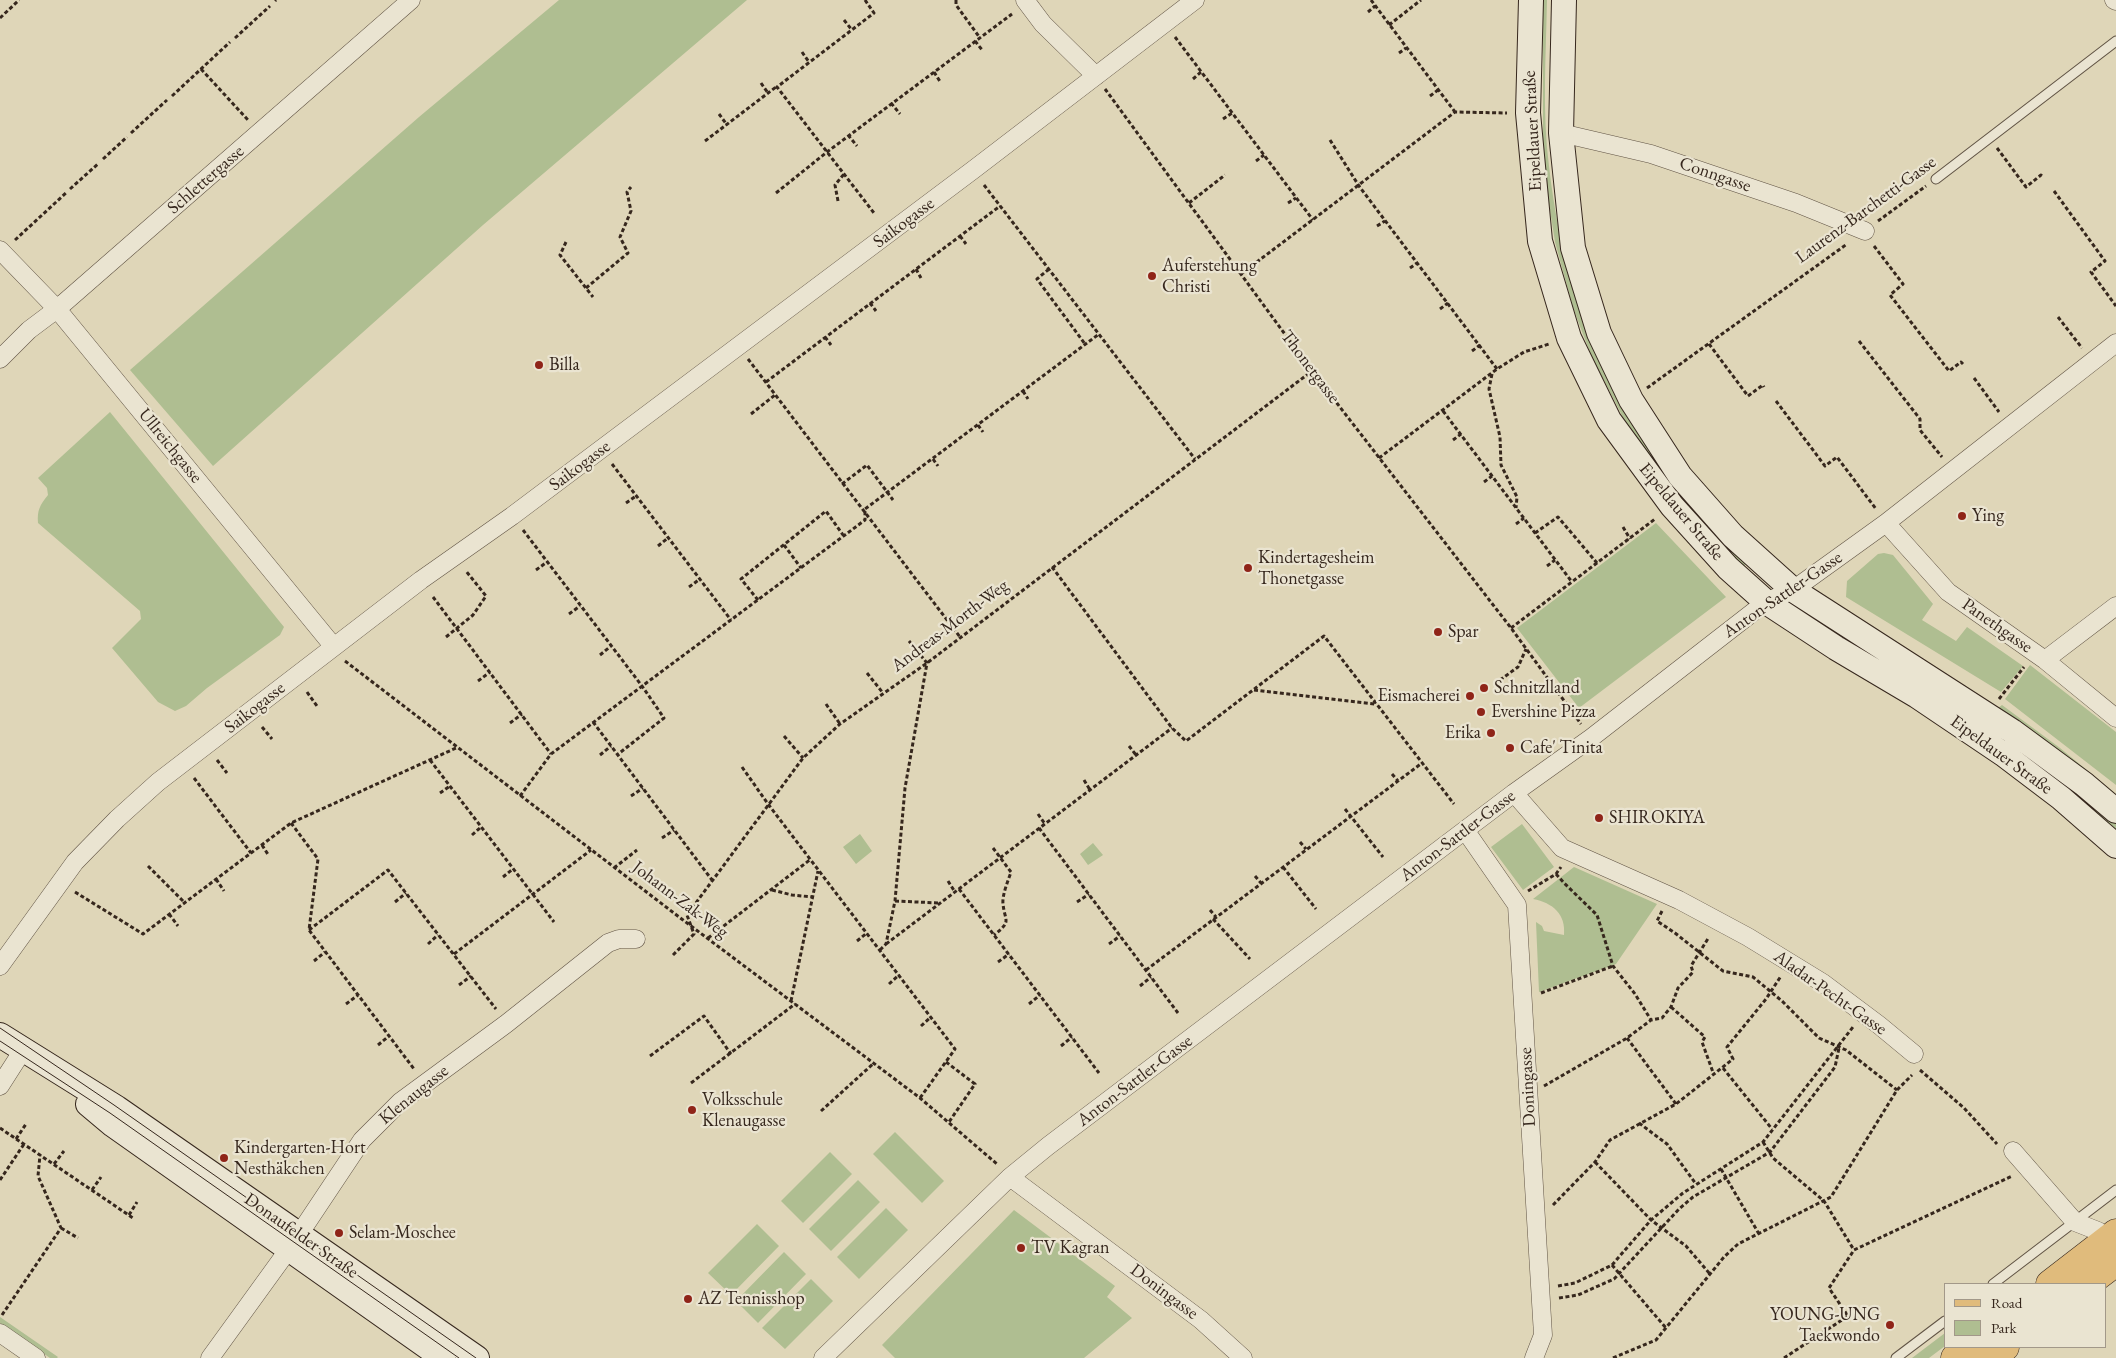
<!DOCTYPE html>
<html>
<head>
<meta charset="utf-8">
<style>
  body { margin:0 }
  #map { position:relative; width:2116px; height:1358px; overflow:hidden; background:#dfd6b8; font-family:"EB Garamond",serif }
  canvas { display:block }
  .legend { position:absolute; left:1944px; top:1283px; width:162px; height:65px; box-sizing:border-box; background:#eae4d1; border:1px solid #a29889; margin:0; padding:6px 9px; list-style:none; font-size:15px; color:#36271d }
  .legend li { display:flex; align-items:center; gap:10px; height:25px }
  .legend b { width:25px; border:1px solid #a29889 }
</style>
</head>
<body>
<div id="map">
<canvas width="2116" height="1358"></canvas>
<ul class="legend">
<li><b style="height:6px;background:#e0bb7c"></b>Road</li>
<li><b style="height:14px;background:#afbe91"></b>Park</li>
</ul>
</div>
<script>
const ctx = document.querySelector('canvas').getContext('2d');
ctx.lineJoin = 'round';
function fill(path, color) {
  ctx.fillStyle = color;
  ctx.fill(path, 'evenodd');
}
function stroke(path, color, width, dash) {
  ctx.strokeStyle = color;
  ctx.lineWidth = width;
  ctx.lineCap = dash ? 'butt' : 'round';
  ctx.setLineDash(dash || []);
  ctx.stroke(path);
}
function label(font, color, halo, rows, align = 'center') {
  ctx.font = font + ' "EB Garamond",serif';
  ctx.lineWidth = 4.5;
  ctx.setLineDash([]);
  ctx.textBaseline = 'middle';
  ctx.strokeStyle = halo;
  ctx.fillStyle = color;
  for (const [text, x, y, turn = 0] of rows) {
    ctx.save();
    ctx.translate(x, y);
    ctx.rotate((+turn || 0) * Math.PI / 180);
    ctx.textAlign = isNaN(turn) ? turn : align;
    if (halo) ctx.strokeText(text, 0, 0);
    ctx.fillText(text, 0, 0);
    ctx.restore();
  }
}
const green = new Path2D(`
  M559 0H747L483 225 213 466 130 370 419 117Z
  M1543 0H1547C1546 55 1542 112 1549 166 1567 326 1630 453 1746 564L1743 568 1695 519 1631 433 1591 355 1573 308 1555 242 1543 165Z
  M110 412 284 627 280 635 207 688 186 706 175 711 158 702 112 648 141 619 140 611 38 523C37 510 40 505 48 495L47 488 38 478Z
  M1656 523 1726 597 1579 708 1517 628Z
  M1884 553 1893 555 1933 604 1922 620 1956 641 1967 627 2023 666 2001 692 1846 597 1847 581 1878 554Z
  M1814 617 1926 684 2070 785 2116 823V831L1810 621Z
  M2030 665 2116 732V785L2005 699Z
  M2002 705 2060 748 2116 794 2113 795 1998 708Z
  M1522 824 1554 867 1523 890 1491 847Z
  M860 834 872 851 856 864 843 847Z
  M1093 843 1103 855 1088 865 1080 854Z
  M1574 867 1657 904 1616 964 1539 992 1536 922 1542 926 1544 931 1564 935C1566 914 1553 903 1533 899Z
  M895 1132 944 1181 922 1203 873 1154Z
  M830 1152 852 1174 803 1223 781 1201Z
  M858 1180 880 1202 831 1251 809 1229Z
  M886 1208 908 1230 859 1279 837 1257Z
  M1014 1210 1115 1286 1107 1297 1132 1318 1084 1358H895L882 1345Z
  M757 1224 779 1246 731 1295 708 1273Z
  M784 1252 806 1274 758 1323 736 1301Z
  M811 1279 833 1301 785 1349 762 1328Z
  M0 1317 58 1357 57 1358H50L0 1323Z
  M1945 1333V1346L1929 1358H1912Z`);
const path = new Path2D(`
  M865 0 874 13 777 87 874 213
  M956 0V5L980 38
  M1371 0 1455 112
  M275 1 276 0
  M1368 12 1375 6
  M0 18 19 0
  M844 20 852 30
  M1389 25 1421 0
  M1175 37 1313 220
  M235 38 270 6
  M975 41 983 51
  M802 52 809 62
  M1399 53 1406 48
  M201 69 248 120
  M934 72 941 83
  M1193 79 1201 72
  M761 83 768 93
  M1105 89 1312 371 1511 628 1581 724
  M172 96 230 42
  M1430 96 1438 90
  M891 103 900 114
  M719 114 727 125
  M1223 119 1232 113
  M131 133 167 100
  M848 135 857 146
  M1330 140 1359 186 1497 369
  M705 141 776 87
  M1997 148 2026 187 2041 175 2043 177
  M103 159 127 137
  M1256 161 1264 155
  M984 185 1195 459
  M70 189 99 163
  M2054 191 2105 261 2091 272 2116 306
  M776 193 827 152 1012 14
  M838 201 835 185 844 174
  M1189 203 1225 175
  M1288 203 1296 198
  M1878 221 1926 186
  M1377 226 1385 221
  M960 236 966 244
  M15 240 67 192
  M566 242 560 255 593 297
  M1874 246 1903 284 1890 295 1949 371 1961 362 1963 364
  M1410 268 1417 263
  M916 269 921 278
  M1049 269 1037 279 1085 344
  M1241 274 1455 112 1507 113
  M586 288 628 253 620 237 631 211 627 192 631 187
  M870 303 876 311
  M1440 309 1448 303
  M2058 317 2082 348
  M825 337 831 345
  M1859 341 1920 419V430L1942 457
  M1709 344 1748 396 1763 385 1764 387
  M1472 351 1480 345
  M748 359 960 637
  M1492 374 1489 389 1500 437 1501 465 1517 497 1516 508
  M1974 378 1999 412
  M766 382 1000 206
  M1647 388 1847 244
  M1023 391 1028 399
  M1776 401 1825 466 1837 457 1876 509
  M1443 411 1572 582
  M751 414 775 395
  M978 425 983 432
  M1453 440 1461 434
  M1379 458 1497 369 1524 352 1549 344
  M933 459 938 466
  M612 464 731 620
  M1484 482 1492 476
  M842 484 867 465 893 500
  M626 503 636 496
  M1516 524 1524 518
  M1623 527 1630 539
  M523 530 642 686 664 718 617 755
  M1535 533 1558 517 1597 563
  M784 545 801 568
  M658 546 668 538
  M1547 566 1555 560
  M1052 567 1172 728 1186 741 1324 636 1454 804
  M536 570 547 562
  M689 587 700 579
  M433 597 551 754
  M758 600 741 579 826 511 843 535
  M569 614 580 606
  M1511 628 1655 519
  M446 637 473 615 486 596 466 571
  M600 655 611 646
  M345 661 683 920 920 1098 997 1164
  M867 673 883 693
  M1500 680 1518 667 1526 649
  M478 681 490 672
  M1254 690 1375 704
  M307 692 317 706
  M1999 699 2024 667
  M826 704 840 724
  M593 722 712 880
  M510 723 522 714
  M262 727 272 739
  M784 736 803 758
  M1129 746 1136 755
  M600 755 611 746
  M217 760 227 773
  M430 760 554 922
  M742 767 768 804 955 1049 920 1098
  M1392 774 1398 781
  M194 778 251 853
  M1084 780 1090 790
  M440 793 450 786
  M520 796 551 754 865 520V509L1099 334
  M631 796 643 788
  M1345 809 1383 857
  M1038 814 1045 824
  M291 823 318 859 309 930 414 1069
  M1039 828 1178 1013
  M472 835 481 827
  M662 838 674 830
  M1300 842 1306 849
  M262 845 269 856
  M993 848 1011 872C1008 881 1002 895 1003 904 1005 922 1012 921 994 935
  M148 866 185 903
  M1283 867 1316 909
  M614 868 637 850
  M1556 874 1564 883 1597 915 1613 966 1635 994 1651 1020
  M1255 876 1261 883
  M503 877 513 869
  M216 879 224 891
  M948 881 955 892
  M959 889 1099 1073
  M772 890 792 895 813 897
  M1528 891 1556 874 1561 867
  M75 892 143 934 291 823 456 748
  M895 901 939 903
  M395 902 406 893
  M1077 902 1089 894
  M1210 910 1216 917
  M1662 911 1657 921 1675 933 1723 971 1753 977 1782 1001 1819 1038 1846 1050 1897 1090
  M169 914 178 926
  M1213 919 1250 959
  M309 930 388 870 496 1009
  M708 938 811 859
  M857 941 867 933
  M428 944 438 935
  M886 944 1172 728
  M1109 944 1120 936
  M880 950 886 944 895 901 905 788 927 663 909 641
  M454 954 591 850
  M673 955 694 934 687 915 803 758 840 724 927 663 1312 371
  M314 961 325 952
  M998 962 1009 954
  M1146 970 1422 763
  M889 984 899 975
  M459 985 471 976
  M1140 986 1151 977
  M1541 993 1613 966
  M791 1001 818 871
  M346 1004 358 995
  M1029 1004 1040 995
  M1671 1007 1705 1037 1702 1042 1714 1075
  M921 1026 931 1017
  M1627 1038 1676 1104
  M378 1045 389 1036
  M1061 1046 1072 1037
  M650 1056 704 1016 731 1054
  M946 1062 975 1084 949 1122
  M1723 1068 1772 1129
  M1920 1070 1964 1108 1997 1144
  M691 1083 795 1004
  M1544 1086 1627 1038 1651 1020 1662 1018 1671 1007 1678 988 1693 972 1691 966 1709 937
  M821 1111 874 1063
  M1639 1123 1667 1144 1696 1184
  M0 1128 133 1218
  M16 1139 26 1124
  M1763 1142 1773 1158 1824 1201 1854 1250
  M1595 1162 1651 1220 1686 1246 1710 1274
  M54 1164 64 1151
  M1721 1169 1759 1234
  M0 1180 24 1144
  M92 1190 101 1177
  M1553 1205 1595 1162 1610 1140 1676 1104 1733 1059 1727 1047 1766 999 1781 976
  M129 1215 137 1202
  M61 1228 78 1238
  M1612 1265 1666 1328
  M1558 1286 1575 1283 1612 1265 1651 1220 1683 1193 1763 1142 1853 1027
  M1559 1298 1578 1295 1614 1279 1679 1209 1693 1197 1770 1152 1835 1067 1839 1048
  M2 1315 61 1228 38 1176 40 1155
  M1613 1358 1656 1340 1724 1257 1738 1244 1831 1197 1897 1090 1912 1075
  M1784 1358 1848 1316 1829 1288 1854 1250 2012 1176`);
const lane = new Path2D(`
  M1936 179 2116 41
  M1993 1284 2116 1190
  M1896 1358 1945 1321`);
const street = new Path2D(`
  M1025 0 1043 24 1096 76
  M2114 0 2116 1
  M1561 133 1651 154 1796 203 1865 231
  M0 250 57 309 334 647
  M0 359 29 330 57 309 411 0
  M1886 523 1948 592 2045 660 2116 718
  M2045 660 2116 606
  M1514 793 1562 848 1679 900 1748 937 1823 983 1879 1025 1914 1054
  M1465 830 1517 905 1543 1335 1534 1358
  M0 966 75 862 117 819 158 782 421 580 512 516 973 170 1195 0
  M0 1086 23 1050
  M2013 1151 2075 1222 2098 1231 2107 1239
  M1010 1177 1201 1320 1243 1358
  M0 1333 36 1358
  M210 1358 294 1242 362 1140 400 1102 506 1024 608 943 619 939H636
  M823 1358 1010 1177 1048 1146 1514 793 1591 738 1766 602 1793 590 1886 523 2116 343`);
const secondary = new Path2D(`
  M1531 0 1528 113 1540 241 1569 338 1609 420 1672 506 1728 568 1766 602 1836 648 1917 696 2003 754 2061 798 2116 846
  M1564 0 1561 133 1573 248 1599 333 1631 400 1680 476 1733 536 1793 590 2012 731 2084 784 2116 811
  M0 1035 117 1108 477 1358
  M88 1104 113 1125 443 1358`);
const primary = new Path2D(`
  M2050 1284 2116 1233
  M2087 1284 2116 1262
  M1955 1358 1970 1347
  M1991 1358 2005 1347`);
const tram = new Path2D(`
  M0 1028 114 1105 476 1358
  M0 1041 110 1113 459 1358`);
const markers = [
  [1152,276,5,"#8f2418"],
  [539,365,5,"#8f2418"],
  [1962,516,5,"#8f2418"],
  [1248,568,5,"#8f2418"],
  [1438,632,5,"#8f2418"],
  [1484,688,5,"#8f2418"],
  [1470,696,5,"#8f2418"],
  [1481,712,5,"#8f2418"],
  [1491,733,5,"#8f2418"],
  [1510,748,5,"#8f2418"],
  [1599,818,5,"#8f2418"],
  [692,1110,5,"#8f2418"],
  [224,1158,5,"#8f2418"],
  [339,1233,5,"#8f2418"],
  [1021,1248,5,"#8f2418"],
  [688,1299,5,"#8f2418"],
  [1890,1325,5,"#8f2418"]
];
const streetNames = [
  ["Eipeldauer Straße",1533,131,-93],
  ["Conngasse",1715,175,19],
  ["Schlettergasse",206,180,-41],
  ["Laurenz-Barchetti-Gasse",1866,210,-36],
  ["Saikogasse",904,223,-37],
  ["Thonetgasse",1310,367,53],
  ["Ullreichgasse",170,446,51],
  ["Saikogasse",580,466,-37],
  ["Eipeldauer Straße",1681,512,50],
  ["Anton-Sattler-Gasse",1783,595,-34],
  ["Andreas-Morth-Weg",950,626,-37],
  ["Panethgasse",1997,626,35],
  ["Saikogasse",255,708,-38],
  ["Eipeldauer Straße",2001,755,36],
  ["Anton-Sattler-Gasse",1458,836,-37],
  ["Johann-Zak-Weg",680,900,37],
  ["Aladar-Pecht-Gasse",1830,993,35],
  ["Anton-Sattler-Gasse",1135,1081,-37],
  ["Doningasse",1528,1087,-93],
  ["Klenaugasse",414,1095,-39],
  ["Donaufelder Straße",301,1236,35],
  ["Doningasse",1164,1292,37]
];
const poiNames = [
  ["Auferstehung",1162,266],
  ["Christi",1162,287],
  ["Billa",549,365],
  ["Ying",1972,516],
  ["Kindertagesheim",1258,558],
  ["Thonetgasse",1258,579],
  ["Spar",1448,632],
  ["Schnitzlland",1494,688],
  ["Eismacherei",1460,696,"right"],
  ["Evershine Pizza",1491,712],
  ["Erika",1481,733,"right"],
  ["Cafe' Tinita",1520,748],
  ["SHIROKIYA",1609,818],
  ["Volksschule",702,1100],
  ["Klenaugasse",702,1121],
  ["Kindergarten-Hort",234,1148],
  ["Nesthäkchen",234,1169],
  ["Selam-Moschee",349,1233],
  ["TV Kagran",1031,1248],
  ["AZ Tennisshop",698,1299],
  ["YOUNG-UNG",1880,1315,"right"],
  ["Taekwondo",1880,1336,"right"]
];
fill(green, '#afbe91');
stroke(lane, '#605344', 11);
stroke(street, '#605344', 19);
stroke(secondary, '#36271d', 26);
stroke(primary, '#36271d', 29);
stroke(path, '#36271d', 3, [4, 2.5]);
stroke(lane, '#eae4d1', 9);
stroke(street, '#eae4d1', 18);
stroke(secondary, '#eae4d1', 24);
stroke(primary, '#e0bb7c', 28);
stroke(tram, '#36271d', 1);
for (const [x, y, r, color] of markers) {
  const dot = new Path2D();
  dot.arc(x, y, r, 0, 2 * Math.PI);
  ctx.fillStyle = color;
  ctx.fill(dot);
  stroke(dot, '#eae4d1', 2);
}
label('18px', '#36271d', '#eae4d1', streetNames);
label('18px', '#36271d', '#eae4d1', poiNames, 'left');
</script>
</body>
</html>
